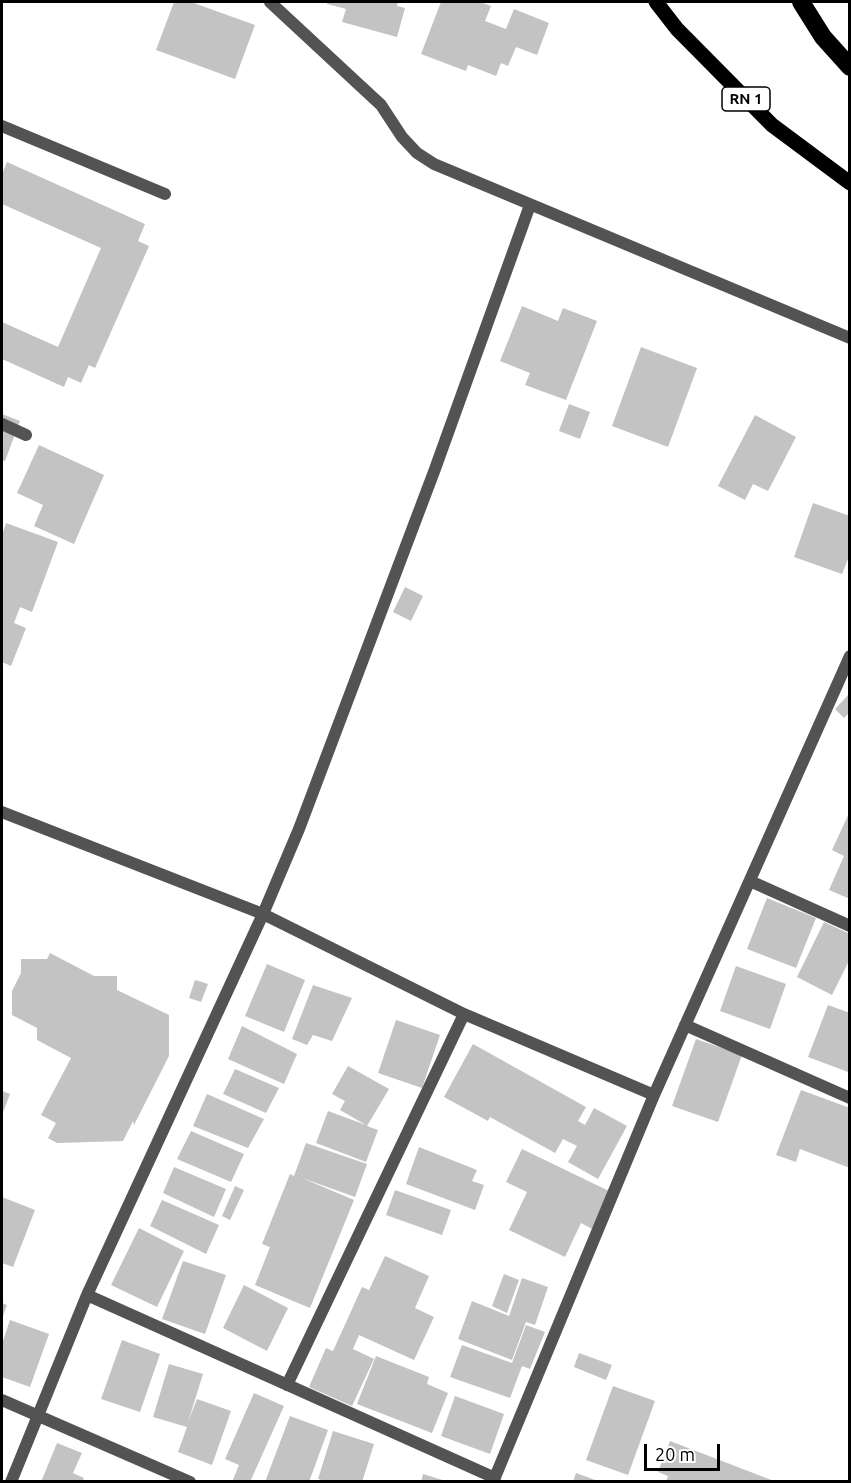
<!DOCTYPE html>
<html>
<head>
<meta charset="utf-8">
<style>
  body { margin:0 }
  #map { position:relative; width:851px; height:1483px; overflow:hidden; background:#fff; font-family:Ubuntu,sans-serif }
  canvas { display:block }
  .frame { position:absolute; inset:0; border:3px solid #000; pointer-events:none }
  .scale { position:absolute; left:644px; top:1444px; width:76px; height:27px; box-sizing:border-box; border:3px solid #000; border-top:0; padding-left:8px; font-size:18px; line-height:21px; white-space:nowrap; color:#000; -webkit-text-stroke:4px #fff; paint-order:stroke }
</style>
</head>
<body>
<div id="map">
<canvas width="851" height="1483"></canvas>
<div class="frame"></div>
<div class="scale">20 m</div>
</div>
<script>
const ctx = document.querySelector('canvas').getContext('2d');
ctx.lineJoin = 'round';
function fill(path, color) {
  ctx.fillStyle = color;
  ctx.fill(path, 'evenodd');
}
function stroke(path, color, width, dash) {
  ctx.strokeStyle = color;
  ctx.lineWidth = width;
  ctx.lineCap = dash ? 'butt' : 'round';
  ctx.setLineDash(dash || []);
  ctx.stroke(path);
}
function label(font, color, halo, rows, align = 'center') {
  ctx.font = font + ' Ubuntu,sans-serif';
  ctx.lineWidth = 5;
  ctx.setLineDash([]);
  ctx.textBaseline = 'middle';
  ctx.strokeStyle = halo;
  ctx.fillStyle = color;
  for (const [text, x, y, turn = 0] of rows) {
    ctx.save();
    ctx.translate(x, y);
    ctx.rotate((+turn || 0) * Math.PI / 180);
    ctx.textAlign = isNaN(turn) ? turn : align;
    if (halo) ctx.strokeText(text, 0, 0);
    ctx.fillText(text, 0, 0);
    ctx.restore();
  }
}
const building = new Path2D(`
  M174 2H191L255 25 235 79 156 50Z
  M327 2H398L397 6 405 8 397 37 342 22 346 9 327 4Z
  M441 2H480L491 6 485 21 506 29 514 9 549 23 537 55 516 47 508 66 501 63 496 76 468 65 466 71 421 54Z
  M7 162 145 224 138 241 149 246 95 368 89 365 81 383 68 377 64 387 2 359V322L58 347 101 248 2 204V174Z
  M522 306 558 321 563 308 597 321 566 400 525 385 530 373 500 361Z
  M641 347 697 368 668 447 612 426Z
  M569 404 590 412 580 439 559 431Z
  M2 414 20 421 5 461 2 460Z
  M755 415 796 437 768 491 753 484 745 500 718 486Z
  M39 445 104 475 74 544 34 526 43 505 17 493Z
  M813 503 850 516V554L842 574 794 557Z
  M6 523 58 542 32 612 20 607 14 623 26 628 11 666 2 662V535Z
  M405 587 423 596 411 621 393 612Z
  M850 693V712L844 718 835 709Z
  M850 811V899L829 890 844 856 832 850Z
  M767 898 816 918 796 968 747 949Z
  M824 922 850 934V959L832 995 797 977Z
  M50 953 94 976H117V990L169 1015V1056L134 1125 133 1121 123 1141 57 1143 48 1138 56 1123 41 1115 71 1058 37 1040V1028L12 1015V991L21 973V959H47Z
  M267 964 305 980 284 1032 245 1016Z
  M736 966 786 984 770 1029 720 1011Z
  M195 980 208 984 201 1002 189 998Z
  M313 985 352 998 332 1041 313 1035 307 1045 292 1039Z
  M828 1005 850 1013 848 1072 808 1057Z
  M396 1020 440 1035 422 1088 378 1073Z
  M242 1026 297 1054 284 1084 228 1059Z
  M696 1039 742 1055 718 1122 672 1106Z
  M473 1044 586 1107 578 1121 585 1125 594 1108 627 1126 598 1179 568 1162 577 1146 563 1139 555 1153 490 1117 488 1121 444 1097Z
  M348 1066 389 1089 367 1126 378 1130 366 1162 316 1143 328 1111 366 1125 340 1110 345 1101 332 1094Z
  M235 1069 279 1088 266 1113 223 1094Z
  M801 1090 850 1108V1168L800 1149 796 1162 776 1155Z
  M2 1091 10 1094 2 1115Z
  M207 1094 264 1119 248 1148 193 1126Z
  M191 1131 244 1154 231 1182 177 1159Z
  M306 1143 367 1164 355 1197 302 1178 354 1200 310 1308 255 1285 270 1247 262 1244 290 1174 294 1176Z
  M419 1147 477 1170 472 1181 484 1185 475 1210 406 1184Z
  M522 1149 609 1191 592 1229 581 1223 565 1257 509 1230 527 1192 506 1182Z
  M174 1167 226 1189 214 1217 163 1193Z
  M235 1186 244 1190 230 1220 222 1216Z
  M395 1190 451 1210 442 1235 386 1215Z
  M2 1197 35 1210 13 1267 2 1263Z
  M162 1200 219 1225 206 1254 150 1226Z
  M139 1228 184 1251 157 1307 111 1285Z
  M385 1256 429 1276 415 1308 434 1317 414 1360 359 1335 353 1349 374 1359 352 1406 309 1387 326 1348 333 1351 362 1287 369 1290Z
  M183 1261 226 1275 205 1334 162 1319Z
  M504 1274 519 1280 507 1313 492 1306Z
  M522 1278 548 1287 535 1325 526 1322 512 1360 458 1339 472 1301 509 1316Z
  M244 1285 288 1308 267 1351 223 1328Z
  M2 1303 7 1305 2 1319Z
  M10 1320 49 1334 30 1387 2 1377V1344Z
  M526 1325 545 1332 530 1369 522 1366 510 1398 450 1377 462 1345 512 1363Z
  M122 1340 160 1354 140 1412 101 1399Z
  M579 1353 612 1365 606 1380 574 1367Z
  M376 1356 429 1377 427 1384 448 1393 432 1433 357 1404Z
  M169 1364 203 1374 188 1422 197 1399 231 1411 212 1465 178 1452 187 1427 153 1417Z
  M613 1386 655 1401 628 1475 586 1460Z
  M254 1393 284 1406 250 1482H232L239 1465 225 1459Z
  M455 1396 504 1414 490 1454 441 1436Z
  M290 1416 328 1430 309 1482H265Z
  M333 1431 374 1444 362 1482H329L318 1479Z
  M670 1441 774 1481V1482H666L668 1476 658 1472Z
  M57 1443 82 1453 73 1473 84 1478 82 1482H41Z
  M576 1473 598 1481V1482H573Z
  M423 1474 446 1481V1482H421Z`);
const minor = new Path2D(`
  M270 2 381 105 402 137 417 153 434 164 850 338
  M2 126 165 194
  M2 424 26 435
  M2 812 263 914 464 1014 654 1095
  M750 881 850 926
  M685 1025 850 1098
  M87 1295 495 1478
  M287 1385 464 1014
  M2 1400 190 1482
  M11 1482 87 1295 263 914 299 829 435 469 530 205
  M493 1482 654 1095 850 656`);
const primary = new Path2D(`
  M656 2 677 29 772 125 850 183`);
const motorway = new Path2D(`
  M801 2 823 37 850 67`);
const shields = [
  [746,99,48]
];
const shieldNames = [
  ["RN 1",746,99]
];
fill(building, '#c3c3c3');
stroke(minor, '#535353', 12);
stroke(primary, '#000', 15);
stroke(motorway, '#000', 18);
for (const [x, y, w] of shields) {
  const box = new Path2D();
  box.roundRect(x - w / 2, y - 12, w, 24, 4.5);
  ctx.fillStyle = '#fff';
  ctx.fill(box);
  stroke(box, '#000', 1.5);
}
label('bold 15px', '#000', null, shieldNames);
</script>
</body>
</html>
